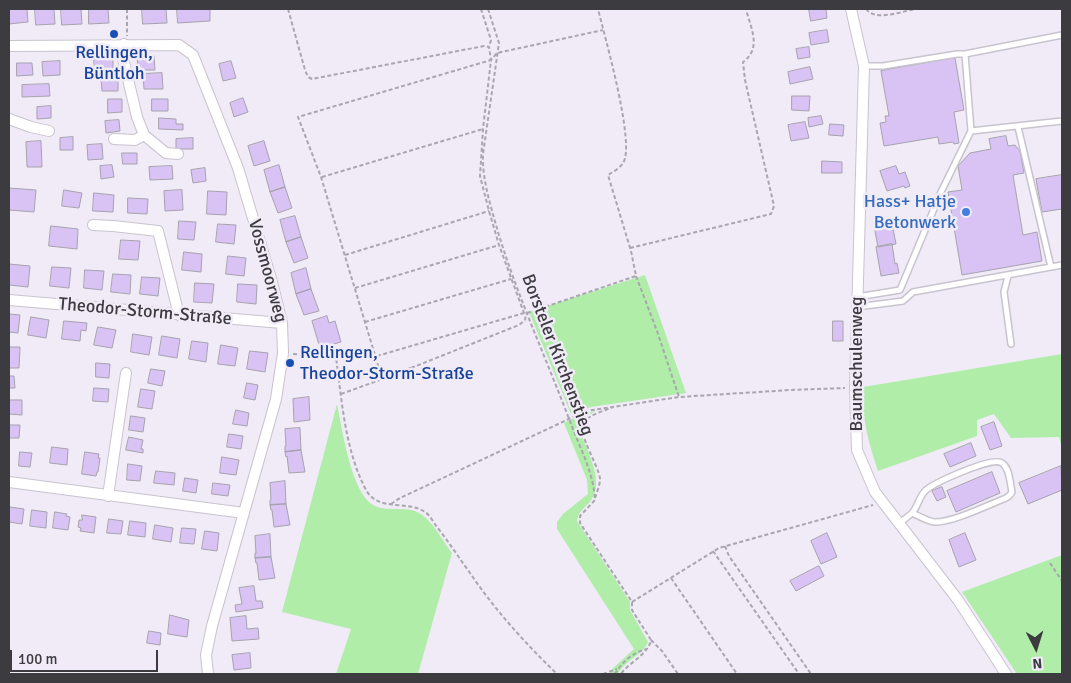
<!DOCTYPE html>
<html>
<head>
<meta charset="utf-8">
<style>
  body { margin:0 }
  #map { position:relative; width:1071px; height:683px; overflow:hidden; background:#f0ebf7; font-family:Signika,sans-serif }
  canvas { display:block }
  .frame { position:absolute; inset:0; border:10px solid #3c3b3f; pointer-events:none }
  .north { position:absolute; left:1011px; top:623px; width:50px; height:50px; -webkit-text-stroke:4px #f0ebf7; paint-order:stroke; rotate:175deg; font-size:14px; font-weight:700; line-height:20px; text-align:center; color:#3c3b3f }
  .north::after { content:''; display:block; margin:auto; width:18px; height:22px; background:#3c3b3f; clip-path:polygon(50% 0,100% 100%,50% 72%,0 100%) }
  .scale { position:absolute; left:10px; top:650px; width:148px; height:22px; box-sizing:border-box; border:2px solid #3c3b3f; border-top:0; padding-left:6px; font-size:15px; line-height:18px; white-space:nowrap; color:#3c3b3f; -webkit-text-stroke:4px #f0ebf7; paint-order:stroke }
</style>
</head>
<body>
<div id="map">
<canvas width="1071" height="683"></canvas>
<div class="frame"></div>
<div class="north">N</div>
<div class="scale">100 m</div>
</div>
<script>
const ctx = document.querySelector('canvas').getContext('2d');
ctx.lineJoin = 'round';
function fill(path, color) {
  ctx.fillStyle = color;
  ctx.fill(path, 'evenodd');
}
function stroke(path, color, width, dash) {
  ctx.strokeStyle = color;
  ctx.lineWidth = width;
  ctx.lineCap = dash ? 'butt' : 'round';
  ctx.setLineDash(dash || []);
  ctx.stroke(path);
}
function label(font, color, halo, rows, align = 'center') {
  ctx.font = font + ' Signika,sans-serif';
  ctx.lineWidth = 5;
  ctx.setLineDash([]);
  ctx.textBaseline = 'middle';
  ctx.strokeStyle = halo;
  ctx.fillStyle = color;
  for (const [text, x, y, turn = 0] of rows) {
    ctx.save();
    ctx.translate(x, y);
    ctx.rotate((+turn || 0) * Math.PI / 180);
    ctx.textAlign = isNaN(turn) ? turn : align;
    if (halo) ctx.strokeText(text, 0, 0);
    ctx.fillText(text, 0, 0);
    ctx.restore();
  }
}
const green = new Path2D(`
  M645 275 686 393 591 407 571 414 529 312Z
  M1062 354V448L1059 437 1011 438 994 414 977 420V436L878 471C868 440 862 420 863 387Z
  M337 404C342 427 351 495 375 506 388 512 405 506 417 512 432 519 442 540 452 553L418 674H336L351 629 282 612Z
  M596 411C589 415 581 418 580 427 584 450 605 476 592 499 586 508 579 509 577 521L630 602V610L648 642C643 655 625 660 618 674H610L612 669 634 649 557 529V522L563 514 588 494 587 480 564 423 582 414Z
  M1062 555V674H1017L962 592Z`);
const building = new Path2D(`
  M9 9H27L28 22 9 24Z
  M35 9H54L55 24 36 25Z
  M61 9H81L82 24 62 25Z
  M89 9H108L109 23 89 24Z
  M142 9H166L167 23 143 24Z
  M177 9H210V21L178 23Z
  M809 9H826L827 18 811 21Z
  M827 30 829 42 811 45 809 33Z
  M809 47 810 57 798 59 796 49Z
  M154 56 155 70H138L137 57Z
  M955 58 964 110 954 112 959 143 954 144 953 142 939 144 938 137 884 146 880 123 886 122 885 116H889L881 71Z
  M94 59H113V70L95 71Z
  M60 61V75L43 76 42 62Z
  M231 61 236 78 223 81 219 64Z
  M17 63H32L33 75 17 76Z
  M810 67 813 79 790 84 788 72Z
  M162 73 163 89H144L143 74Z
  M118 78V91H102L101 79Z
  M49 84 50 96 22 97V85Z
  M792 96H810L809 111 792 110Z
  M243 98 248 112 234 117 230 103Z
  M108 99H122V112L108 113Z
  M152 99H168V111H152Z
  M51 106V118L37 119V107Z
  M821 116 823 124 809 127 808 118Z
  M159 118 176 119V124H183V130L159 129Z
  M119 120 120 131 106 133 105 121Z
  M805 122 809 138 791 141 788 125Z
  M830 124 844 125 843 136 829 135Z
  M1006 136 1008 146 1015 145 1020 151 1024 173 1013 175 1023 235 1037 232 1042 261 962 275 948 192 962 190 958 166 970 153 991 149 989 139Z
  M73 137V150H60V138Z
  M193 138V149H176V139Z
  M41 141 42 167H27L26 142Z
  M264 141 270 161 254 166 248 146Z
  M102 144 103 159 88 160 87 145Z
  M122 153H137V164H123Z
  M822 161 842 162V173H822Z
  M112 165 114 177 101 179 100 166Z
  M279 165 285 187 270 192 264 170Z
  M172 166 173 179 150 180 149 167Z
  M896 166 899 174 905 172 910 186 905 188 904 186 887 191 880 171Z
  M205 168 206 181 193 183 191 170Z
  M1062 175V209L1042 212 1036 179Z
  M285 187 292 208 278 213 270 192Z
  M9 188 36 190 34 212 9 210Z
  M64 190 82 193 79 208 62 206Z
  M182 190 183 210 165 211 164 191Z
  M208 191 227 192 226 215 207 214Z
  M94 193 114 195 113 212 93 211Z
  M128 198 148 199 147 214 128 213Z
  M295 216 301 237 286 242 280 220Z
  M179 221 196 222 194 240 178 239Z
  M892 223 896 244 878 247 874 226Z
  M218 224 236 225 234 244 216 242Z
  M51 226 78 229 77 249 49 246Z
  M301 237 308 258 294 263 286 242Z
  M121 240 140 241 138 260 119 259Z
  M892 244 895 264 897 263 899 273 881 276 876 247Z
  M184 252 202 254 201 272 182 270Z
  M228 256 246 258 244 276 226 274Z
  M9 264 30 266 28 287 9 285Z
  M52 267 71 268 69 288 50 286Z
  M306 268 311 289 296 294 291 273Z
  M85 270 104 271 102 290 84 288Z
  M113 274 131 275 130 294 111 292Z
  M142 277 160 278 158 296 140 294Z
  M195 283 214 284 212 303 194 302Z
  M238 284 257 285 256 304 237 302Z
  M311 289 319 311 304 315 296 294Z
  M9 314 20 315 18 333 9 332Z
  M327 316 329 323 335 321 341 342 320 348 312 321Z
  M31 317 49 320 46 338 28 335Z
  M64 321 87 323 86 331 81 330 80 341 62 339Z
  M833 321H843V341H833Z
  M98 327 116 330 112 348 94 345Z
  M133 334 152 337 149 355 131 352Z
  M162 336 180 339 177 358 159 355Z
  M192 341 208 343 206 362 189 359Z
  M221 345 238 348 235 366 218 364Z
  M9 347H20L19 368H9Z
  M250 351 268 353 265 372 247 369Z
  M96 363 110 364 109 378 96 377Z
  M151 369 165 371 162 386 148 383Z
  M9 376H14L15 388H9Z
  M247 383 258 385 255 400 244 398Z
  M94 388 109 389 108 402 93 401Z
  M141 389 155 391 152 409 138 407Z
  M309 397 310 420 294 422 293 399Z
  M9 400H22V415L9 414Z
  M236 410 249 413 247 426 233 424Z
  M131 416 145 418 143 432 129 430Z
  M994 422 1002 446 990 450 981 427Z
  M9 425H20L19 438H9Z
  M300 428 301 450 285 452V446H286L285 429Z
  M229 434 243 436 241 449 227 447Z
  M129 437 143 440 141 449H143V453L126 450Z
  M971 443 976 456 950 467 944 454Z
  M52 447 68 449 67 465 50 463Z
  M301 450 305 472 289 473 287 456 286 457 285 452Z
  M20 452 32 453 30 467 19 466Z
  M85 452 99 454 98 458H100L98 472H97L96 476 82 474Z
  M222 457 239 460 236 475 220 473Z
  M128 464 142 466 140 481 127 480Z
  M1061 466 1062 490 1028 504 1019 483Z
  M156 471 175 473 174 485 154 483Z
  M992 472 1000 493 956 512 947 491Z
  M185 478 198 480 196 493 183 491Z
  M285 481 286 504 270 505V500L271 499 270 483Z
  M213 483 230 485 228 496 212 494Z
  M942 487 946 497 937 501 932 491Z
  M286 504 290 525 274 527 272 510H271L270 505Z
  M10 507 24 509 22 524 9 522Z
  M32 510 47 512 46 528 30 526Z
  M55 512 67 514 66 516 70 517 68 530 53 528Z
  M82 515 96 517 94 533 80 531 81 528 78 527 79 520H82Z
  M109 519 123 521 121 534 107 533Z
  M130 521 146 523 145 537 128 535Z
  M155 525 173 528 171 542 153 539Z
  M182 528 196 529 194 544 180 543Z
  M205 531 219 533 217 551 202 549Z
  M827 533 837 557 821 564 811 541Z
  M965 533 976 560 959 567 949 540Z
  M270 534 271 557 255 558V553H256L255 536Z
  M271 557 275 578 259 580 257 563H256L255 558Z
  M819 566 824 576 796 591 790 581Z
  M254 586 256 601H262L263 608 236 612 235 605 242 604 239 588Z
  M170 615 189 620 187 637 168 634Z
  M246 616 247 629 258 628 259 639 232 641 230 618Z
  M149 631 161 633 160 645 147 643Z
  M250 653 251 668 234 670 232 655Z`);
const path = new Path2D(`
  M127 9V36
  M288 9 305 70 308 77 312 79 484 46 489 47 491 60 497 53 603 30
  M481 9 491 40 489 47
  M488 9 499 43 483 154C482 180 491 207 498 232 518 298 547 360 571 424 580 448 594 474 595 500L580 516V523L632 602V610L651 640C648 655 629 662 621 674
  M866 9C876 22 902 11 916 9
  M322 177 483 129
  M630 248 771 214 774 206 745 80 743 62C762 48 751 29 746 9
  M345 255 489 211
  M636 276 657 331 679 397
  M355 288 499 245
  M527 313 636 276 631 251 608 175C613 172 620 168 623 163 636 145 604 34 598 9
  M365 322 511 279
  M293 354 336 357C342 402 345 450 366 490 378 512 408 500 425 512 430 515 433 522 437 527 449 542 459 558 470 573 495 610 525 643 557 674
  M377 356 524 313
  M411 368 381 375 321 177 298 117 491 60 483 129 480 176 489 211 499 245 524 313H527
  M411 368 519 325 525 320 526 314
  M341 394 402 372
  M595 498C597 492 600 485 600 479 599 465 575 432 585 421 591 414 604 411 613 407
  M391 504 400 498 586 411 679 397 790 390 845 388
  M725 546 729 556 811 674
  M713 551 799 674
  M1050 563 1062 581
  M671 578 737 674
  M632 602 719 548 873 505
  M651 640 662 651 678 674
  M603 674 617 669
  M615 674C622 662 633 652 647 649`);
const lane = new Path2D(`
  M864 66H883L957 54H965
  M1018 127 1051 267
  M971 131 1062 121
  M1008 276 1004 292 1011 344
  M857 297 900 290 941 192 971 131 965 54 1062 35
  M857 307 903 301 913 292 1062 265
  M899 523C903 520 908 517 912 513 918 507 919 496 926 490 936 482 993 456 1002 463 1010 468 1010 484 1012 492L1010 495 1006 498C988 505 952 523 934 522 927 521 919 516 912 513`);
const street = new Path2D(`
  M851 9 864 66 855 388 857 450 875 492 958 600 1006 674
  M124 44 123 58 137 117 144 135 166 153 178 154
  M9 46 179 45 193 55 238 168 272 282 282 323 283 353 276 399 212 626 206 655 208 674
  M9 119 31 127 49 131
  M114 139 135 140 144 135
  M93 225 113 226 158 231 179 315
  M9 300 282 323
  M9 482 244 513
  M108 496 126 373`);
const markers = [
  [114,34,5,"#1a4fb4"],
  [966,212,5,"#3f7fe0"],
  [290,363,5,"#1a4fb4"]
];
const transitNames = [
  ["Rellingen,",114,53],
  ["Büntloh",114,74],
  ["Rellingen,",300,353,"left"],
  ["Theodor-Storm-Straße",300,374,"left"]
];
const shopNames = [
  ["Hass+ Hatje",956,202],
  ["Betonwerk",956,223]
];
const streetNames = [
  ["Vossmoorweg",267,271,75],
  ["Theodor-Storm-Straße",145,312,5],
  ["Borsteler Kirchenstieg",557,355,69],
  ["Baumschulenweg",857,364,-90]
];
fill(green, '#afeda9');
fill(building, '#d8c3f4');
stroke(building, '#a6a2ad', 1);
stroke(lane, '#c8c4cf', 8);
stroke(street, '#c8c4cf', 12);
stroke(path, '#a9a6af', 2, [4, 2.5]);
stroke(lane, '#fff', 5);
stroke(street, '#fff', 10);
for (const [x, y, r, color] of markers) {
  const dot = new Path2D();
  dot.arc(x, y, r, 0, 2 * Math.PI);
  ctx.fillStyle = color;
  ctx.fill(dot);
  stroke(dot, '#f0ebf7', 2);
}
label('18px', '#164399', '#f0ebf7', transitNames);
label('18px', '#366cbe', '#f0ebf7', shopNames, 'right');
label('18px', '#3c3b3f', '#f0ebf7', streetNames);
</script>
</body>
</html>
